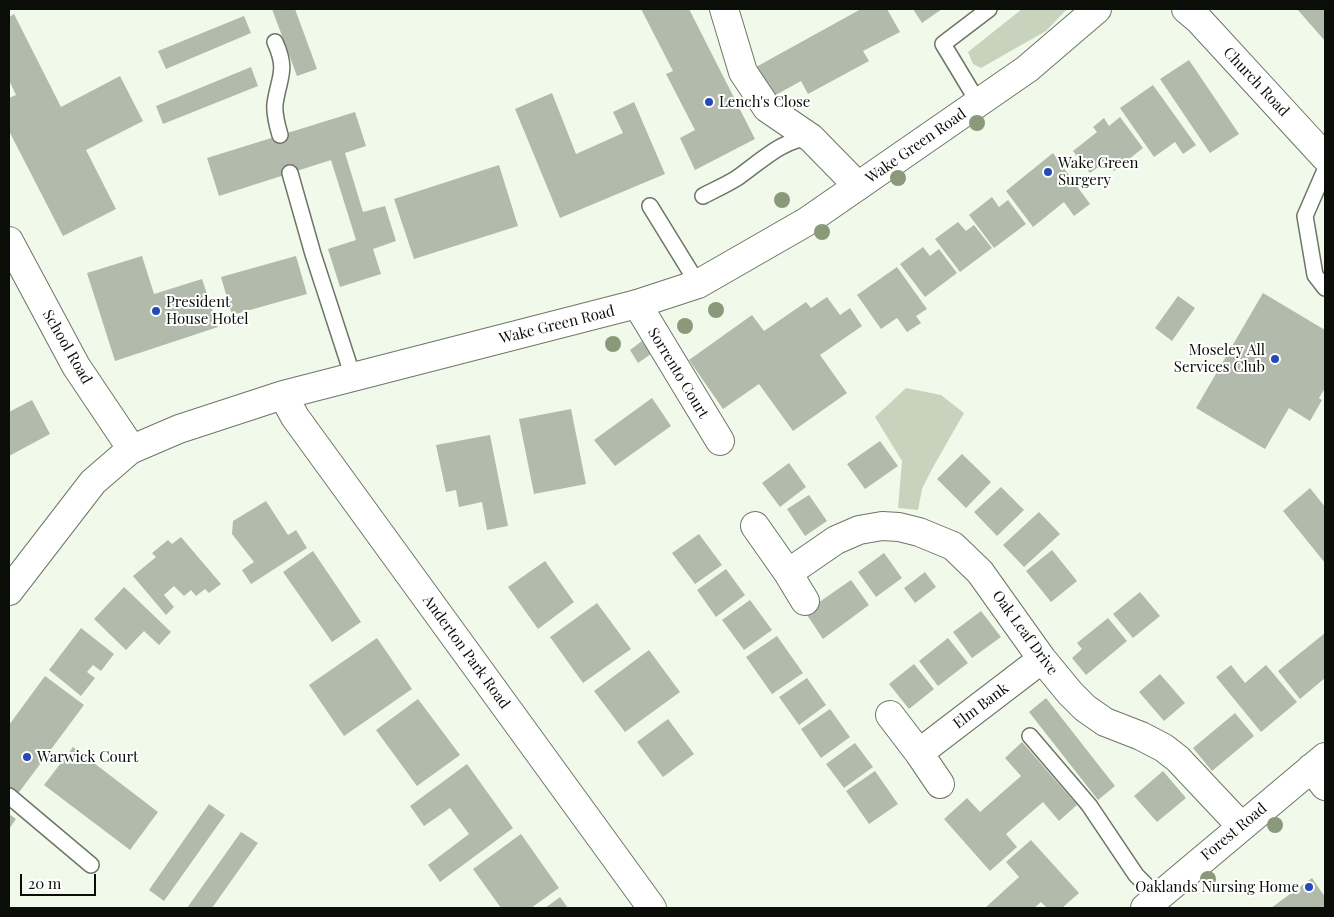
<!DOCTYPE html>
<html>
<head>
<meta charset="utf-8">
<style>
  body { margin:0 }
  #map { position:relative; width:1334px; height:917px; overflow:hidden; background:#f1faea; font-family:"Playfair Display",serif }
  canvas { display:block }
  .frame { position:absolute; inset:0; border:10px solid #0b0d08; pointer-events:none }
  .scale { position:absolute; left:20px; top:874px; width:76px; height:22px; box-sizing:border-box; border:2px solid #0b0d08; border-top:0; padding-left:6px; font-size:15px; line-height:18px; white-space:nowrap; color:#0b0d08; -webkit-text-stroke:4px #fff; paint-order:stroke }
</style>
</head>
<body>
<div id="map">
<canvas width="1334" height="917"></canvas>
<div class="frame"></div>
<div class="scale">20 m</div>
</div>
<script>
const ctx = document.querySelector('canvas').getContext('2d');
ctx.lineJoin = 'round';
function fill(path, color) {
  ctx.fillStyle = color;
  ctx.fill(path, 'evenodd');
}
function stroke(path, color, width, dash) {
  ctx.strokeStyle = color;
  ctx.lineWidth = width;
  ctx.lineCap = dash ? 'butt' : 'round';
  ctx.setLineDash(dash || []);
  ctx.stroke(path);
}
function label(font, color, halo, rows, align = 'center') {
  ctx.font = font + ' "Playfair Display",serif';
  ctx.lineWidth = 4;
  ctx.setLineDash([]);
  ctx.textBaseline = 'middle';
  ctx.strokeStyle = halo;
  ctx.fillStyle = color;
  for (const [text, x, y, turn = 0] of rows) {
    ctx.save();
    ctx.translate(x, y);
    ctx.rotate((+turn || 0) * Math.PI / 180);
    ctx.textAlign = isNaN(turn) ? turn : align;
    if (halo) ctx.strokeText(text, 0, 0);
    ctx.fillText(text, 0, 0);
    ctx.restore();
  }
}
const green = new Path2D(`
  M1022 9H1067L1046 31 981 68 973 64 968 52Z
  M906 388 941 395 964 413 932 469 922 489 918 510 898 508 902 461 875 417Z`);
const building = new Path2D(`
  M272 9H295L317 69 297 76Z
  M641 9H689L755 139 695 170 680 138 695 130 666 74 673 71Z
  M861 9H887L900 32 863 51 869 61 808 94 801 81 772 97 756 67Z
  M913 9H942L922 23Z
  M1297 9H1325V41Z
  M14 14 61 107 120 76 143 121 86 150 116 209 63 236 9 131V98L16 95 9 80V17Z
  M244 16 251 33 166 69 158 51Z
  M1189 60 1239 134 1210 153 1160 79Z
  M251 67 258 86 163 124 156 106Z
  M1153 85 1196 145 1183 154 1175 142 1154 157 1120 108Z
  M552 93 576 154 623 133 613 112 634 102 665 174 560 218 515 109Z
  M355 112 366 146 345 153 363 212 385 206 396 241 373 249 381 274 340 287 328 249 356 240 331 160 219 196 207 158Z
  M1120 117 1143 148 1114 171 1106 161 1090 173 1073 151 1097 132 1093 127 1104 118 1109 126Z
  M1053 153 1090 204 1074 216 1064 202 1033 227 1006 191Z
  M499 165 518 226 414 259 394 199Z
  M992 197 999 207 1008 200 1026 224 994 248 969 215Z
  M958 222 966 231 974 225 992 248 960 272 935 239Z
  M923 247 930 256 939 249 957 273 925 297 900 264Z
  M142 256 154 294 202 279 218 327 115 361 87 273Z
  M296 256 307 294 232 315 221 277Z
  M897 267 927 309 916 316 921 323 907 332 897 318 881 329 857 295Z
  M1263 293 1325 330V388L1319 398 1322 400 1310 421 1289 408 1265 449 1196 408Z
  M1178 296 1195 308 1172 341 1155 328Z
  M827 297 840 315 850 308 862 326 820 355 847 393 793 431 759 384 723 409 689 360 752 315 764 331 806 302 811 308Z
  M642 341 651 354 638 363 630 350Z
  M652 398 671 426 615 466 594 440Z
  M32 400 50 434 9 456V412Z
  M571 409 586 484 534 494 519 419Z
  M490 435 508 526 487 530 482 502 459 507 456 490 446 492 436 445Z
  M880 441 898 466 865 489 847 464Z
  M962 454 991 482 966 508 937 479Z
  M789 463 806 487 780 507 762 483Z
  M1001 487 1024 510 997 536 974 512Z
  M1310 488 1325 507V563L1283 511Z
  M809 495 827 521 805 536 787 509Z
  M266 501 288 535 296 530 307 548 251 584 242 570 254 562 232 534 233 521Z
  M1039 512 1060 534 1024 567 1003 545Z
  M699 534 722 565 695 584 672 553Z
  M181 537 221 584 209 593 205 589 196 596 191 590 184 596 174 586 164 595 174 607 166 615 133 576 156 557 152 553 168 540 172 544Z
  M1052 550 1077 581 1051 602 1026 571Z
  M313 551 361 622 332 642 283 572Z
  M884 553 902 578 876 597 858 572Z
  M545 561 574 602 538 629 508 587Z
  M726 569 745 595 716 617 697 590Z
  M925 572 936 587 915 603 904 588Z
  M851 580 869 605 823 639 805 612Z
  M124 587 171 632 159 645 144 631 126 650 94 619Z
  M1140 592 1160 616 1133 638 1113 614Z
  M750 600 772 630 744 650 722 620Z
  M597 603 631 649 583 683 550 637Z
  M981 611 1001 637 972 658 953 632Z
  M1108 618 1127 641 1086 675 1072 658 1082 649 1077 643Z
  M81 628 114 654 101 671 93 665 87 672 95 678 81 696 49 670Z
  M1325 633V678L1300 699 1278 671Z
  M777 636 803 673 772 694 746 657Z
  M377 638 412 689 344 736 309 685Z
  M948 638 968 663 938 686 919 661Z
  M649 650 680 692 625 732 594 691Z
  M914 664 934 689 909 709 889 684Z
  M1231 665 1245 683 1266 665 1297 702 1261 732 1216 677Z
  M1160 674 1185 703 1164 721 1139 692Z
  M45 676 84 705 17 795 9 789V725Z
  M807 678 826 705 799 725 779 697Z
  M1046 698 1115 786 1098 800 1029 712Z
  M418 699 460 755 417 786 376 730Z
  M830 709 850 737 821 758 801 729Z
  M1235 713 1254 736 1212 771 1193 748Z
  M668 719 694 754 663 777 637 742Z
  M1022 742 1077 805 1059 821 1043 802 1006 834 1017 847 990 871 944 819 967 798 980 812 1021 776 1005 758Z
  M855 743 873 767 844 788 826 764Z
  M73 747 158 812 130 850 44 785Z
  M467 764 513 828 440 882 428 865 469 834 450 808 424 826 410 806Z
  M875 771 898 804 869 824 846 791Z
  M1163 771 1186 798 1157 822 1134 796Z
  M209 804 225 815 164 901 149 890Z
  M9 814 16 819 9 829Z
  M241 832 258 843 212 908H187Z
  M521 834 559 888 531 908H501L473 869Z
  M1031 840 1079 893 1062 908H1047L1041 902 1034 908H985L1019 877 1006 862Z
  M1312 878 1325 897V908H1271Z
  M560 897 568 908H545Z`);
const lane = new Path2D(`
  M275 42C288 71 279 76 275 104 274 114 277 125 280 135
  M978 102 943 44 989 9
  M1325 170 1305 216 1315 275 1325 288
  M290 173 313 254 353 377
  M703 196C714 190 726 185 737 178 759 163 783 138 811 138
  M650 206 698 284
  M1030 736 1089 805 1136 875 1158 897
  M9 796 91 865`);
const street = new Path2D(`
  M724 9 743 72 767 108 811 138 858 186
  M9 241 76 366 127 442 130 450
  M637 304 720 441
  M755 526 788 573 805 601
  M788 573 836 540 859 530 882 526 899 527 919 532 953 546 980 572 1042 659 1070 693 1085 708 1105 722 1141 736 1164 748 1178 759 1241 826
  M890 715 919 753 940 784
  M919 753 1042 659
  M1311 768 1325 786
  M1145 908 1325 757`);
const secondary = new Path2D(`
  M1186 9 1199 20 1325 157
  M283 395 295 417 652 908
  M9 591 93 482 130 450 179 429 283 395 637 304 698 284 806 222 1027 69 1097 9`);
const trees = [
  [977,123],
  [898,178],
  [782,200],
  [822,232],
  [716,310],
  [685,326],
  [613,344],
  [1275,825],
  [1208,879]
];
const markers = [
  [709,102,5,"#2649b8"],
  [1048,172,5,"#2649b8"],
  [156,311,5,"#2649b8"],
  [1275,359,5,"#2649b8"],
  [27,757,5,"#2649b8"],
  [1309,887,5,"#2649b8"]
];
const streetNames = [
  ["Church Road",1256,82,47],
  ["Wake Green Road",916,146,-35],
  ["Wake Green Road",557,325,-14],
  ["School Road",67,347,60],
  ["Sorrento Court",678,373,59],
  ["Oak Leaf Drive",1025,633,54],
  ["Anderton Park Road",466,652,54],
  ["Elm Bank",981,706,-37],
  ["Forest Road",1234,832,-40]
];
const poiNames = [
  ["Lench's Close",719,102],
  ["Wake Green",1058,163],
  ["Surgery",1058,180],
  ["President",166,302],
  ["House Hotel",166,319],
  ["Moseley All",1265,350,"right"],
  ["Services Club",1265,367,"right"],
  ["Warwick Court",37,757],
  ["Oaklands Nursing Home",1299,887,"right"]
];
fill(green, '#c7d3bc');
fill(building, '#b2baab');
stroke(lane, '#6d7567', 18);
stroke(street, '#6d7567', 30);
stroke(secondary, '#6d7567', 30);
stroke(lane, '#fff', 15);
stroke(street, '#fff', 28);
stroke(secondary, '#fff', 28);
ctx.fillStyle = '#8a997a';
for (const [x, y] of trees) {
  ctx.beginPath();
  ctx.arc(x, y, 8, 0, 2 * Math.PI);
  ctx.fill();
}
for (const [x, y, r, color] of markers) {
  const dot = new Path2D();
  dot.arc(x, y, r, 0, 2 * Math.PI);
  ctx.fillStyle = color;
  ctx.fill(dot);
  stroke(dot, '#fff', 2);
}
label('15px', '#0b0d08', '#fff', streetNames);
label('15px', '#0b0d08', '#fff', poiNames, 'left');
</script>
</body>
</html>
